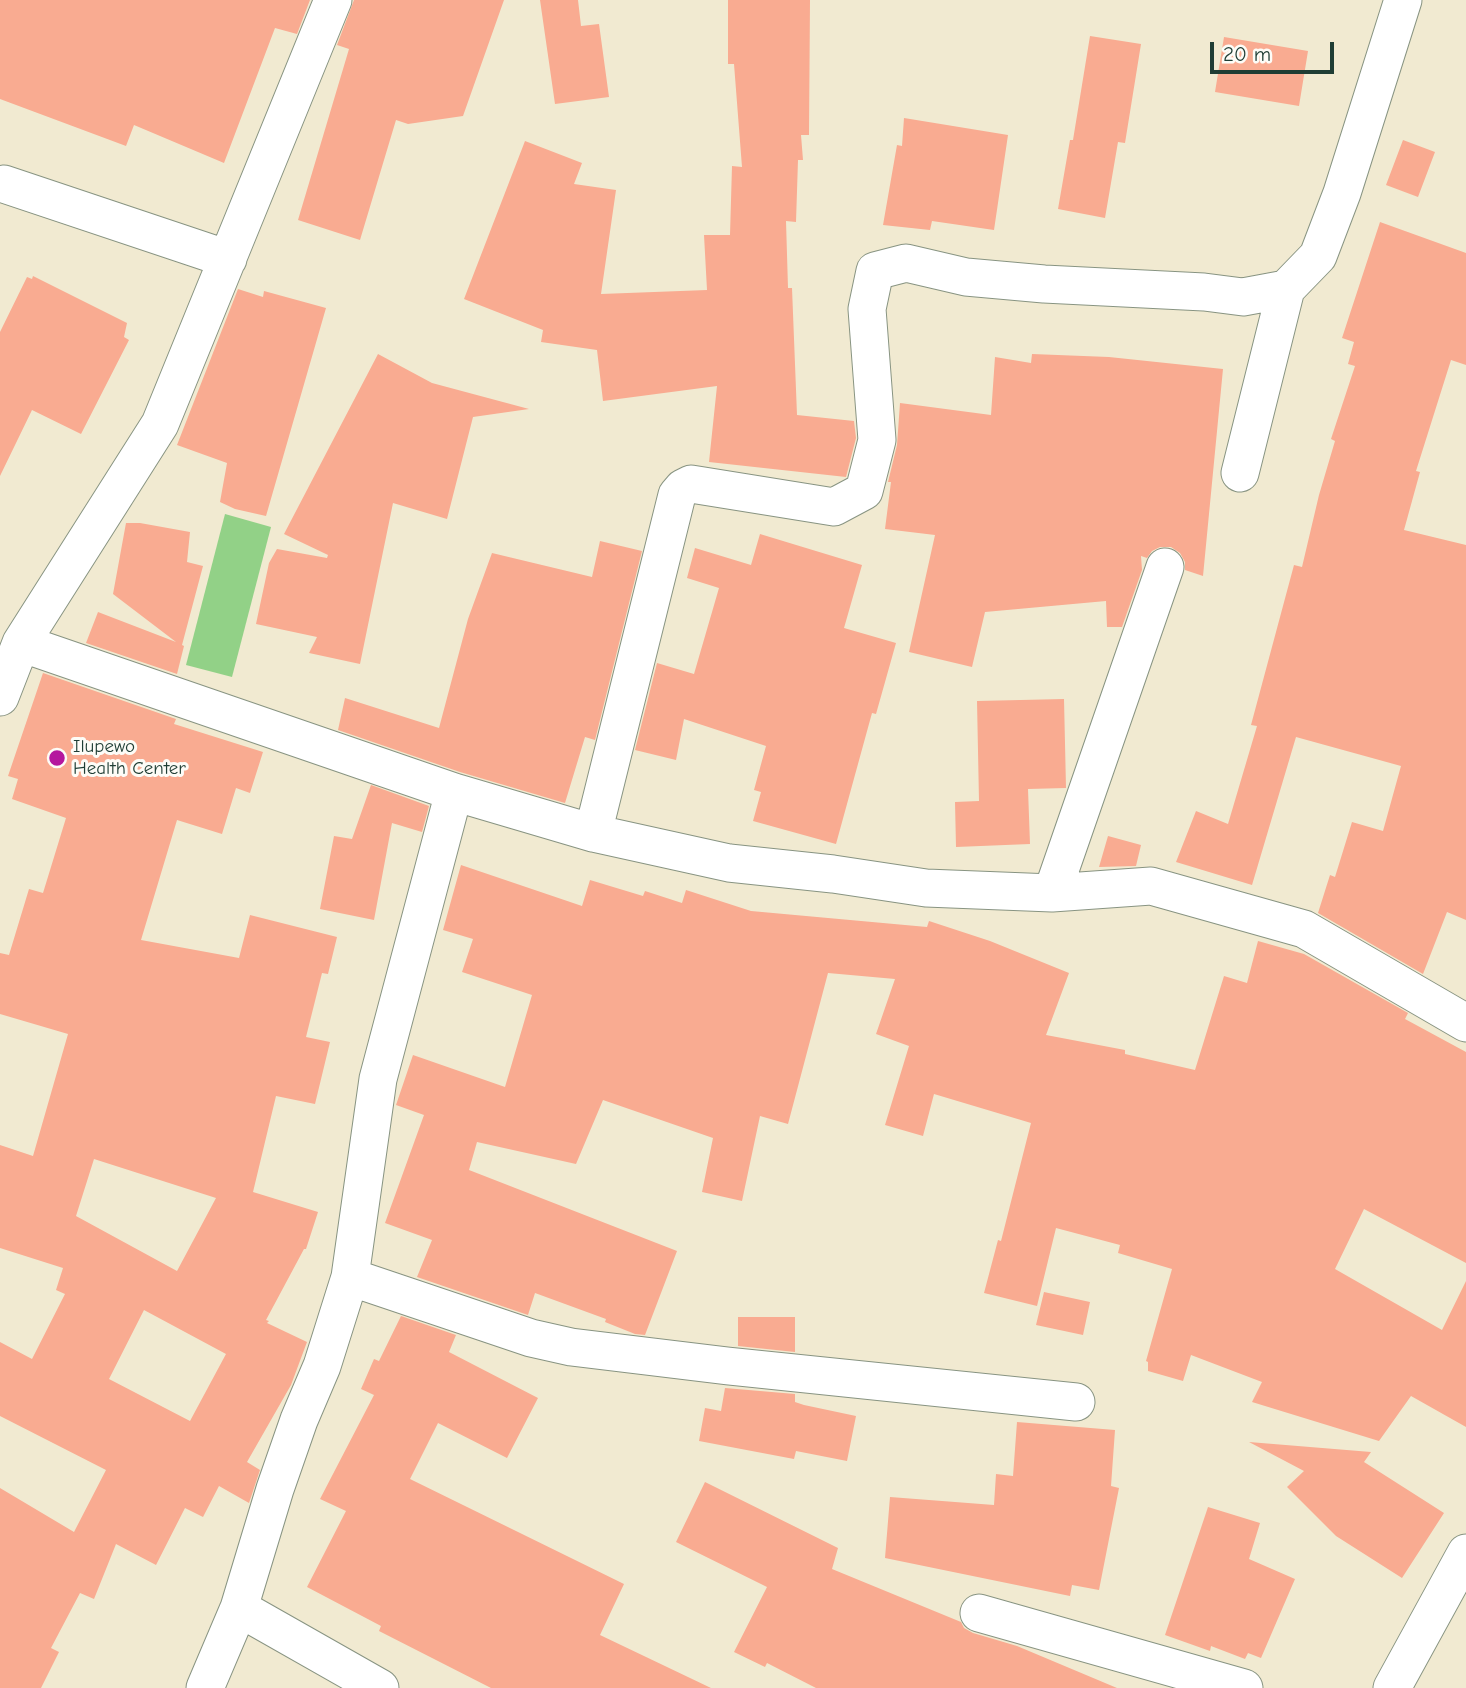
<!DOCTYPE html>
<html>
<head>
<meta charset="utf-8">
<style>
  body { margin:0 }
  #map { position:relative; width:1466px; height:1688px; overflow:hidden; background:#f1ead1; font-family:"Comic Neue",sans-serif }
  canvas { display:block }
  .scale { position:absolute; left:1210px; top:42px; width:124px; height:32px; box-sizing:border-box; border:4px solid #1f3d34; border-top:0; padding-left:9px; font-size:21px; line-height:24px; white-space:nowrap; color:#1f3d34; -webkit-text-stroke:5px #fdfcf7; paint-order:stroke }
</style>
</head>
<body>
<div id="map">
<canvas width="1466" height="1688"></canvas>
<div class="scale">20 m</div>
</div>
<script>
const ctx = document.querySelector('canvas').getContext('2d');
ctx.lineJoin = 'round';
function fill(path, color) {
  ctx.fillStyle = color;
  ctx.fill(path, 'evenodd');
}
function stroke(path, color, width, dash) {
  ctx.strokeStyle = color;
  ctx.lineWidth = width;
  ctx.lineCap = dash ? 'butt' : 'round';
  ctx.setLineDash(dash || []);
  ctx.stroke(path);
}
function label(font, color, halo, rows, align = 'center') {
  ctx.font = font + ' "Comic Neue",sans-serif';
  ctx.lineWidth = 6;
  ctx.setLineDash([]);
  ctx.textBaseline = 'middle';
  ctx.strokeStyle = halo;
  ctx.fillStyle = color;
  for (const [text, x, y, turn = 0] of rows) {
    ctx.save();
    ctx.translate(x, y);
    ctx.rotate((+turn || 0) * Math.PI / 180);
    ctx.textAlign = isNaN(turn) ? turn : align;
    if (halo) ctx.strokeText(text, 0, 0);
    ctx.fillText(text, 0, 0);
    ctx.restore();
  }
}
const green = new Path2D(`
  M225 514 271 527 232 677 186 665Z`);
const building = new Path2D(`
  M0 0H310L297 34 275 28 224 163 134 125 126 146 0 99Z
  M354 0H504L463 116 408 124 396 120 360 240 298 220 349 49 337 45Z
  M540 0H578L581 26 599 24 609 97 555 104Z
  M728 0H810L809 135H801L803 160H798L796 222 786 221 788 288H792L797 415 854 421 856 438 846 477 709 462 717 386 603 401 597 350 541 342 543 330 464 299 525 141 582 163 574 184 616 190 601 294 707 290 704 235H730L732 166 742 167 734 64H728Z
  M1090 36 1141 44 1125 143 1118 142 1105 218 1058 209 1070 140H1073Z
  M1224 37 1308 51 1299 106 1215 92Z
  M904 118 1008 135 994 230 932 221 930 230 883 225 897 145 902 146Z
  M1403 140 1435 152 1418 197 1386 185Z
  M1380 222 1466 253V365L1451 360 1416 471 1420 472 1404 530 1466 545V920L1447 912 1423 974 1318 913 1330 875 1335 877 1352 822 1383 831 1401 766 1296 737 1252 885 1176 862 1196 811 1228 824 1257 726 1251 725 1294 565 1302 567 1319 495 1335 441 1331 439 1355 366 1348 364 1354 342 1342 338Z
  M33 276 127 323 124 337 129 340 81 434 32 410 0 476V332L27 277 32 279Z
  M238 289 263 297 264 291 326 308 266 516 235 509 220 502 227 463 177 445Z
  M378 354 432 383 529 409 473 417 447 519 393 503 360 664 309 653 317 637 256 624 269 563 277 549 327 558 328 555 284 534Z
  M1032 354 1109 357 1223 369 1203 576 1185 570V562L1180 553 1171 547H1160L1152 551 1147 558 1141 556 1142 570 1122 627H1107L1106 601 985 612 972 667 909 652 935 535 885 529 891 482H888L897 445 900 403 991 415 995 357 1031 363Z
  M126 523H140L190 532 187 562 203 566 182 645 184 646 177 674 86 643 98 612 176 642 113 594Z
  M760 534 862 565 844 628 896 643 876 714 872 713 836 844 753 821 761 792 754 790 766 746 684 719 676 760 635 750 657 663 694 674 719 588 687 578 695 548 751 565Z
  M600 541 642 551 595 740 585 737 565 803 460 772 338 730 345 698 439 728 468 619 492 553 592 577Z
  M43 673 176 719 174 724 263 752 250 793 236 788 222 834 177 820 141 940 239 958 250 915 337 937 328 974 322 973 306 1037 330 1042 315 1104 276 1096 253 1192 318 1212 306 1249H304L266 1320 269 1321 267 1323 307 1342 291 1385 247 1462 260 1470 249 1503 219 1486 203 1517 185 1508 156 1565 116 1544 94 1599 80 1593 51 1648 59 1652 41 1688H0V1488L74 1532 106 1470 0 1416V1342L32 1359 65 1294 56 1290 63 1268 0 1248V1145L33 1156 68 1034 0 1014V953L9 955 29 889 43 893 66 818 12 799 18 779 8 776ZM94 1159 216 1198 177 1271 76 1216ZM144 1310 226 1354 190 1421 109 1379Z
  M1064 699 1066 788 1028 789 1030 844 956 847 955 802 979 801 977 701Z
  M371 785 429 806 422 832 392 823 374 920 320 909 334 836 352 839Z
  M1108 836 1141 845 1136 866 1099 867Z
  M461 865 582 906 590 880 643 896 645 891 682 903 686 890 751 911 927 927 929 921 990 941 1069 973 1046 1035 1125 1050V1054L1195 1070 1224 976 1247 983 1258 941 1304 954 1408 1013 1405 1019 1466 1052V1263L1364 1209 1335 1269 1442 1330 1466 1281V1427L1411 1396 1379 1441 1252 1402 1262 1382 1191 1355 1183 1381 1148 1371V1362L1146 1361 1172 1269 1118 1253 1120 1245 1056 1228 1037 1306 984 1293 998 1240 1001 1241 1031 1123 934 1094 923 1136 885 1125 909 1046 876 1034 895 979 828 973 788 1124 760 1116 742 1201 702 1192 713 1138 603 1100 576 1164 477 1142 469 1170 677 1251 645 1335 635 1334 605 1322 606 1319 535 1293 528 1315 417 1277 432 1240 385 1223 424 1115 396 1105 413 1055 505 1087 532 995 462 972 473 939 443 930Z
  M1044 1292 1090 1302 1083 1335 1036 1325Z
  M401 1316 456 1335 449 1352 538 1398 507 1458 438 1423 410 1479 624 1584 600 1635 711 1688H491L379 1631 381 1626 307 1587 346 1511 320 1499 374 1395 361 1389 374 1359 379 1361Z
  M738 1317H795V1352L738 1346Z
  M725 1388 795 1394V1402L804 1405 856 1416 847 1461 796 1451 794 1459 699 1441 705 1408 721 1411Z
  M1017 1422 1115 1430 1111 1486 1119 1488 1099 1590 1072 1585 1070 1596 885 1558 890 1497 994 1505 996 1474 1013 1476Z
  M1249 1442 1371 1452 1364 1462 1444 1513 1402 1578 1336 1536 1287 1487 1304 1471Z
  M705 1482 838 1548 832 1569 961 1622 964 1628 973 1633 1017 1646 1117 1688H816L767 1663 765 1667 734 1652 767 1587 676 1542Z
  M1208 1507 1260 1523 1249 1559 1295 1579 1261 1658 1248 1653 1245 1659 1211 1646 1210 1651 1165 1635Z`);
const street = new Path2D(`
  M4 184 228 259
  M1240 473 1286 289
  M21 643 454 792 593 833 729 863 833 874 926 888 1052 893 1151 886 1304 929 1466 1023
  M0 697 21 643 160 424 333 0
  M593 833 677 495 683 488 691 484 834 507 864 491 877 440 867 309 875 271 906 263 966 277 1044 284 1204 292 1243 297 1286 289 1318 256 1342 193 1403 0
  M1052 893 1165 567
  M350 1277 531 1338 571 1347 728 1366 1076 1402
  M239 1608 380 1688
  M979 1613 1244 1688
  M205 1688 239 1608 275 1489 299 1420 322 1366 350 1277 378 1079 454 792
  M1392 1688 1466 1553`);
const markers = [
  [57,758,9,"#b5179e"]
];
const poiNames = [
  ["Ilupewo",73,747],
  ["Health Center",73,769]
];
fill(green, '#92d187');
fill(building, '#f9ab91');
stroke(street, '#889482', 39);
stroke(street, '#fff', 37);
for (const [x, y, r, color] of markers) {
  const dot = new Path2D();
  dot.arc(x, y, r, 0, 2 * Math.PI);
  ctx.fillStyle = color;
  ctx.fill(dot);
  stroke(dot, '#fdfcf7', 2.5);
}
label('19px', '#1f3d34', '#fdfcf7', poiNames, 'left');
</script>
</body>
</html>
